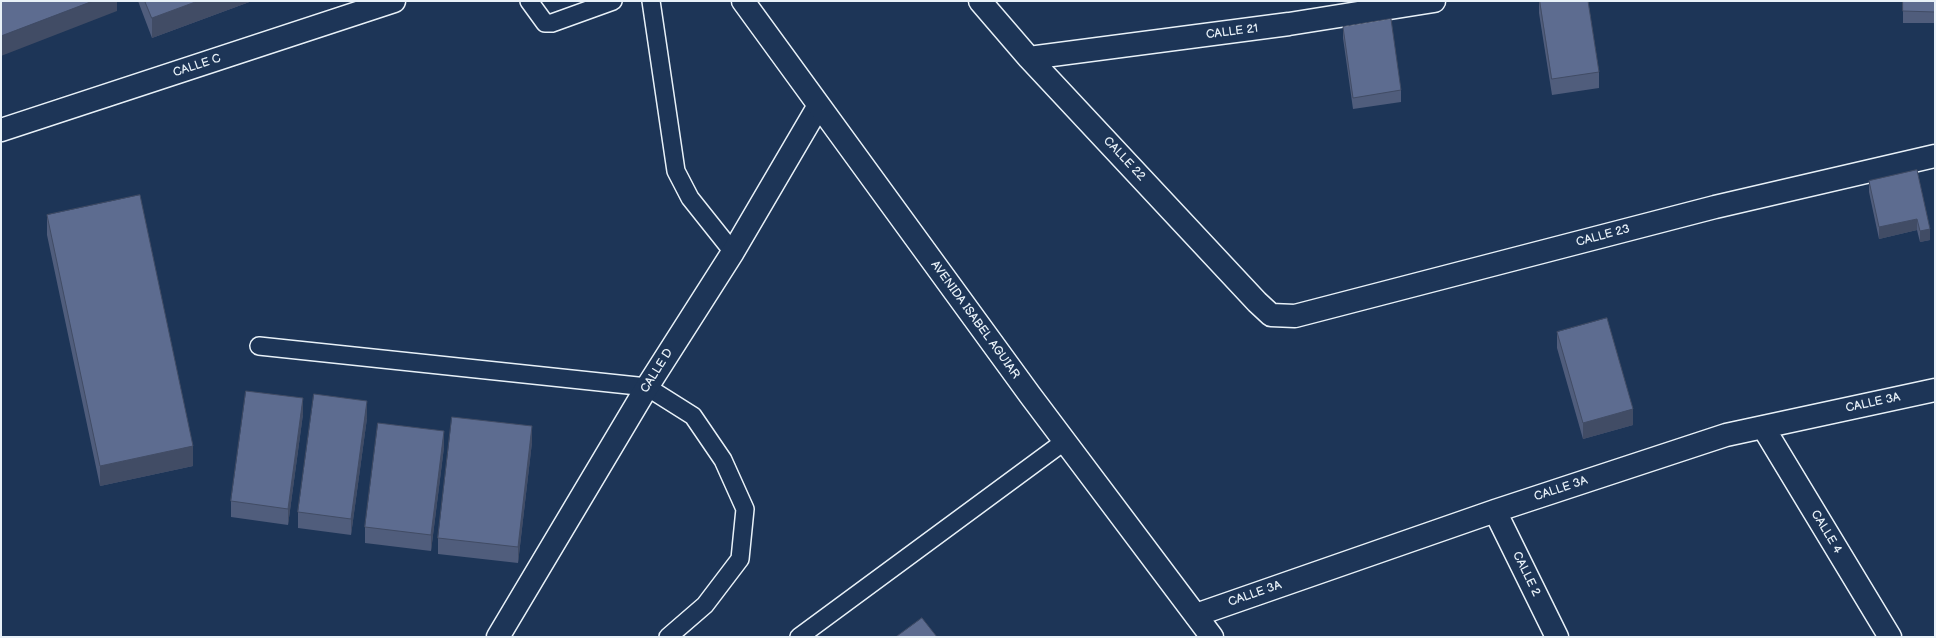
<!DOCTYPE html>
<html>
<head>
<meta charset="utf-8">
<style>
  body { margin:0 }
  #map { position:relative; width:1936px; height:638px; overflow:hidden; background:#1d3557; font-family:"Balsamiq Sans",sans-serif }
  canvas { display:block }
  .frame { position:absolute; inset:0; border:2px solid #e8f1f8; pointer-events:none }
</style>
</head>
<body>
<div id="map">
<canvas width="1936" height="638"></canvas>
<div class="frame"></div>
</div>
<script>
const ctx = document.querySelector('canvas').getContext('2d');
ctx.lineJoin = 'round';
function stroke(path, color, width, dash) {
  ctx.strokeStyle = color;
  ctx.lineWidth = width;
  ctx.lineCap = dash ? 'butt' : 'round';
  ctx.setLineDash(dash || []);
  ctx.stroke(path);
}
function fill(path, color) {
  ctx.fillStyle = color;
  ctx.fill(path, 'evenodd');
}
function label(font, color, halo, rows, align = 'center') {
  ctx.font = font + ' "Balsamiq Sans",sans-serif';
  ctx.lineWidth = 4;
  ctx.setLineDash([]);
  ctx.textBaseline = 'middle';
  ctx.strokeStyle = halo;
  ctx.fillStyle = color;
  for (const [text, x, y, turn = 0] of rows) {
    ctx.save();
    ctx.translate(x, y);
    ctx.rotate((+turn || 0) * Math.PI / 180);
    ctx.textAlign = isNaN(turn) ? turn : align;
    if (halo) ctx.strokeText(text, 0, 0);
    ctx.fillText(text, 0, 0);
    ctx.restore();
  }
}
const lane = new Path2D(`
  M529 1 545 23H552L613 1
  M651 1 676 171 690 198 733 252
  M259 346 647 387 693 416 723 460 745 509 740 559 705 605 668 637
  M799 637 1065 441`);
const street = new Path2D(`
  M980 1 1029 58 1257 302 1271 315 1295 316 1715 207 1935 156
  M1029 58 1289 24 1434 1
  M1 130 394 1
  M1763 427 1890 637
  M1495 511 1557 637
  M1196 615 1495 511 1726 435 1935 390
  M498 637 647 387 733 252 818 107`);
const secondary = new Path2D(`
  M743 1 1030 395 1212 637`);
const wall = new Path2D(`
  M138 1H252L152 38Z
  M1539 1H1588L1599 72V88L1552 95 1539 13Z
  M1903 1H1935V23H1903Z
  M1343 27 1401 90V102L1353 109 1343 38Z
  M1917 170 1930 240 1920 242 1917 230 1879 239 1869 192V181Z
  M47 215 193 466 100 486 47 235Z
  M1557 332 1633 425 1583 439 1557 348Z
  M303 414 288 525 231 517V501Z
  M367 418 351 535 298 528V512Z
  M532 442 518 563 438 554V538Z
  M444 447 431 551 365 543V527Z`);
const shadedWall = new Path2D(`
  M93 1H117V11L1 56V36Z
  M198 1H252L152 38V18Z
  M1917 219V230L1879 239V227Z
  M1930 229V240L1920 242V231Z
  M303 398V414L288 525V509Z
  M367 401V418L351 535V519Z
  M1633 409V425L1583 439V423Z
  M532 426V442L518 563V547Z
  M444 431V447L431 551V535Z
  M193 446V466L100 486V466Z`);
const building = new Path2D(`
  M1 1H93L1 36Z
  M145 1H198L152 18Z
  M1540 1H1588L1599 72 1552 79Z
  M1903 1H1935V12L1903 11Z
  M1391 19 1401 90 1353 98 1343 27Z
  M1917 170 1930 229 1920 231 1917 219 1879 227 1869 181Z
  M140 195 193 446 100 466 47 215Z
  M1607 318 1633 409 1583 423 1557 332Z
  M246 391 303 398 288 509 231 501Z
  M314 394 367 401 351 519 298 512Z
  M452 417 532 426 518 547 438 538Z
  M378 423 444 431 431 535 365 527Z
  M922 618 937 637H896Z`);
const streetNames = [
  ["CALLE 21",1232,32,-7],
  ["CALLE C",197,66,-18],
  ["CALLE 22",1124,159,47],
  ["CALLE 23",1603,236,-15],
  ["AVENIDA ISABEL AGUIAR",975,320,54],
  ["CALLE D",657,371,-58],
  ["CALLE 3A",1873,403,-12],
  ["CALLE 3A",1561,489,-18],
  ["CALLE 4",1826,532,59],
  ["CALLE 2",1526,574,64],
  ["CALLE 3A",1255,594,-19]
];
stroke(lane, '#e8f1f8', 20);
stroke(street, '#e8f1f8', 25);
stroke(secondary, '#e8f1f8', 25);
stroke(lane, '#1d3557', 17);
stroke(street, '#1d3557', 22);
stroke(secondary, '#1d3557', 22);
fill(wall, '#505d7c');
fill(shadedWall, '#414c65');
fill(building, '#5d6c90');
stroke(building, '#414c65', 1);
label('12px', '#e8f1f8', '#1d3557', streetNames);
</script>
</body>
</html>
